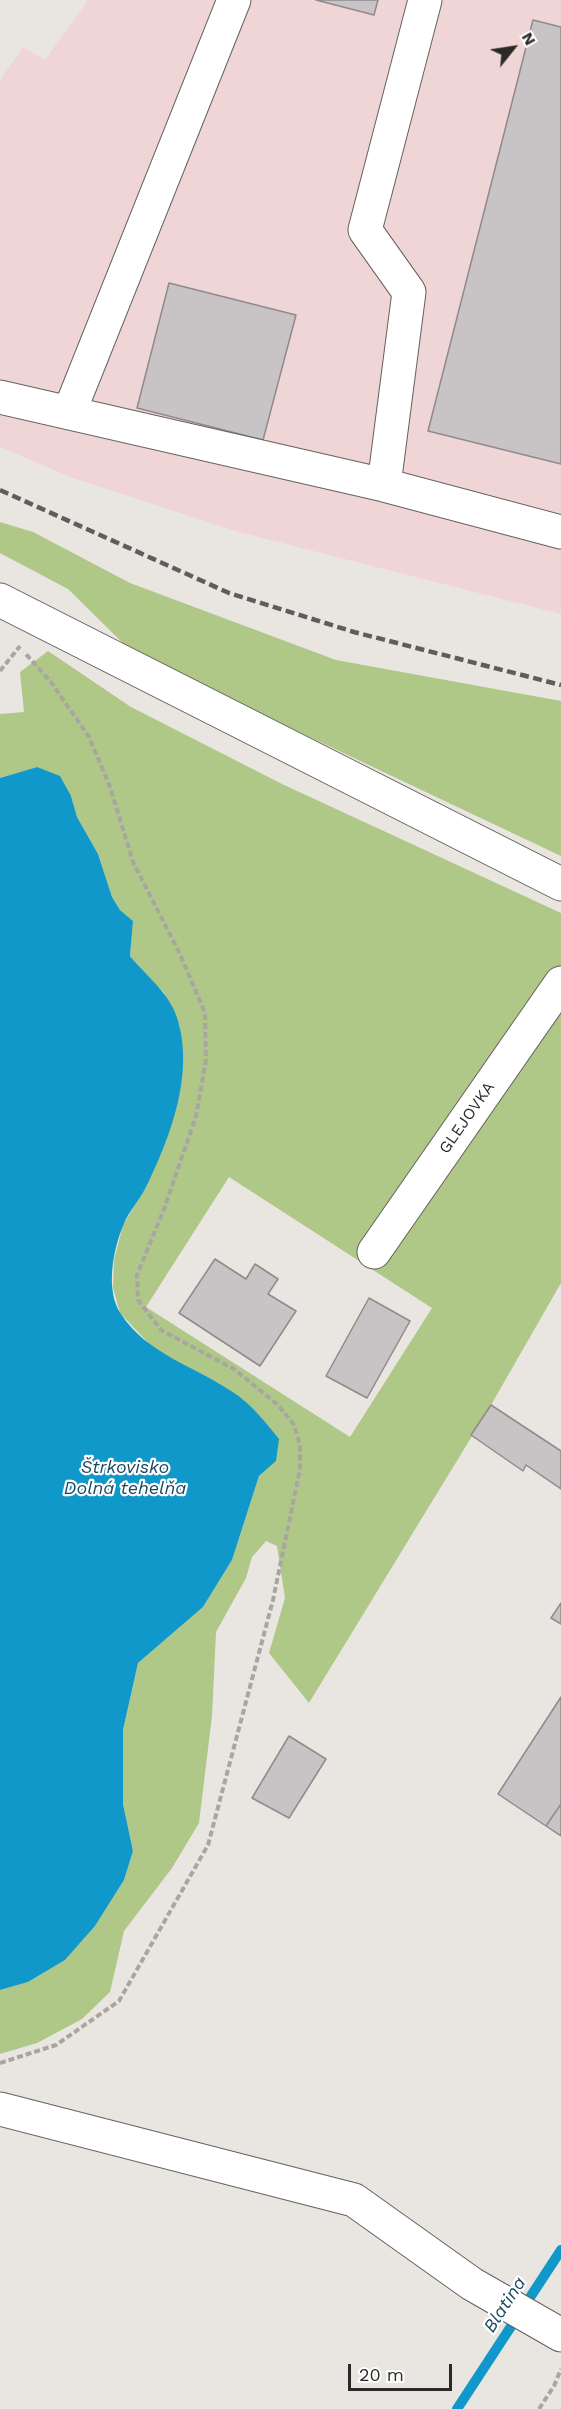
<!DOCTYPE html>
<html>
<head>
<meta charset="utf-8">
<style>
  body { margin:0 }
  #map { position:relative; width:561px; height:2409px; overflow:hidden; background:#e9e6e1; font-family:"Work Sans",sans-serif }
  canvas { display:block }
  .north { position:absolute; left:483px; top:18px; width:60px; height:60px; -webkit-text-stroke:4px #fff; paint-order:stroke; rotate:60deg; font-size:16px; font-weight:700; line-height:24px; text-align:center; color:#2c2a29 }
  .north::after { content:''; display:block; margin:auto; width:21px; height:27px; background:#2c2a29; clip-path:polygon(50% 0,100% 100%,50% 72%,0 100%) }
  .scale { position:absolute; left:348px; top:2364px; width:104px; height:27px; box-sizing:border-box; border:3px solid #2c2a29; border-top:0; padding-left:8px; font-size:18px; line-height:21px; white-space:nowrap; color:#2c2a29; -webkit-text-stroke:4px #fff; paint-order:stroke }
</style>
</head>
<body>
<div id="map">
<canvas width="561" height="2409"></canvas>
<div class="north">N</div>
<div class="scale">20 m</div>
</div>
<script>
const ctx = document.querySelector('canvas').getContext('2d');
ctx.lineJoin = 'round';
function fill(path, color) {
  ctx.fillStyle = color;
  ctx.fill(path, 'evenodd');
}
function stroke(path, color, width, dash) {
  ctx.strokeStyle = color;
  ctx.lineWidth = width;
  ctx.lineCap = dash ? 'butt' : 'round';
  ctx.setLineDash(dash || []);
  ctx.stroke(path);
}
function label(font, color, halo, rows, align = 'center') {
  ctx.font = font + ' "Work Sans",sans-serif';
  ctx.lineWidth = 4.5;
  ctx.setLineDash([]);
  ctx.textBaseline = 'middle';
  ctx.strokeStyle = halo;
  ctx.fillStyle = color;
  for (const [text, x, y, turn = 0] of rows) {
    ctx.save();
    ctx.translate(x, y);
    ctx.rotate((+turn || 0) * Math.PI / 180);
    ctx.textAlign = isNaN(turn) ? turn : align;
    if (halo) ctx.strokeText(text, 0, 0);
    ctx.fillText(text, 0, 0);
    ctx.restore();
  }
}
const industrial = new Path2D(`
  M88 0H561V614L235 531 70 477 0 447V80L23 47 45 60Z`);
const green = new Path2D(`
  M0 522 33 532 130 583 336 660 561 701V856L134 654 68 589 0 553Z
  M48 651 131 707 282 784 561 913V1283L491 1405 309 1703 269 1653 285 1598 277 1546 266 1541 252 1557 246 1578 216 1632 212 1716 199 1823 172 1868 124 1931 110 1992 82 2019 37 2043 0 2054V1990L28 1982 65 1960 95 1926 124 1880 133 1851 123 1804V1730L138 1663 203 1607 232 1560 259 1476 276 1461 189 1370 151 1346 120 1313 113 1288 114 1260 123 1225 146 1187 165 994 147 977 130 956 133 921 120 910 112 897 98 854 77 817 71 796 37 767 0 778V714L24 712 20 672ZM229 1177 432 1308 350 1437 146 1307Z`);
const water = new Path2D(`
  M37 767 60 776 71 796 77 817 98 854 112 897 120 910 133 921 130 956C147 977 171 994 178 1021 194 1075 170 1138 146 1187 140 1200 128 1212 123 1226 113 1250 105 1291 121 1314 147 1354 194 1366 231 1391 251 1403 265 1422 279 1439L276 1461 259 1476 232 1560 203 1607 138 1663 123 1730V1804L133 1851 124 1880 95 1926 65 1960 28 1982 0 1990V778Z`);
const stream = new Path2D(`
  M457 2409 561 2250`);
const building = new Path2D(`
  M316 0H378L374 15Z
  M533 20 561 27V464L428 431Z
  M169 283 296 315 263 440 137 408Z
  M215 1259 246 1279 255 1264 278 1279 268 1294 296 1311 260 1366 179 1313Z
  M369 1298 410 1321 367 1398 326 1376Z
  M491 1405 561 1451V1489L526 1465 523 1471 471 1435Z
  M561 1603V1624L551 1618Z
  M561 1697V1804L546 1826 498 1794Z
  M289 1736 326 1759 289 1818 252 1798Z
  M561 1804V1836L546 1826Z`);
const path = new Path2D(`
  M0 671 20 646
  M0 2063 56 2045 119 2001 208 1845 273 1600 300 1469V1445L294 1425 278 1405 234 1369 161 1330 138 1300 137 1275 164 1209 196 1116 206 1060 205 1013 180 954 133 862 110 787 89 737 51 682 24 652
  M539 2409 554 2386 561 2369`);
const minor = new Path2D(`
  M0 397 384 485 561 532
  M69 413 234 0
  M384 485 409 292 365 230 425 0
  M0 600 561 884
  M374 1252 561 983
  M0 2109 354 2200 472 2284 561 2335`);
const rail = new Path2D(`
  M0 490 229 593 354 632 561 685`);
const streetNames = [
  ["GLEJOVKA",467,1118,-55]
];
const waterNames = [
  ["Štrkovisko",125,1468],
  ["Dolná tehelňa",125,1489],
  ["Blatina",505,2305,-57]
];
fill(industrial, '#f0d5d7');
fill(green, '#afc787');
fill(water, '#1098cb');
stroke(stream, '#1098cb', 10);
fill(building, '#c8c3c5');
stroke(building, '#8f8a8c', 1.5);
stroke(minor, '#65615e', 35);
stroke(path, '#a9a6a2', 4, [6, 3]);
stroke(minor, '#fff', 33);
stroke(rail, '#5f5d5b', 4.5, [9, 4.5]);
label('16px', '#2c2a29', '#fff', streetNames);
label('italic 18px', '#19485e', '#fff', waterNames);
</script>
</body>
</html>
